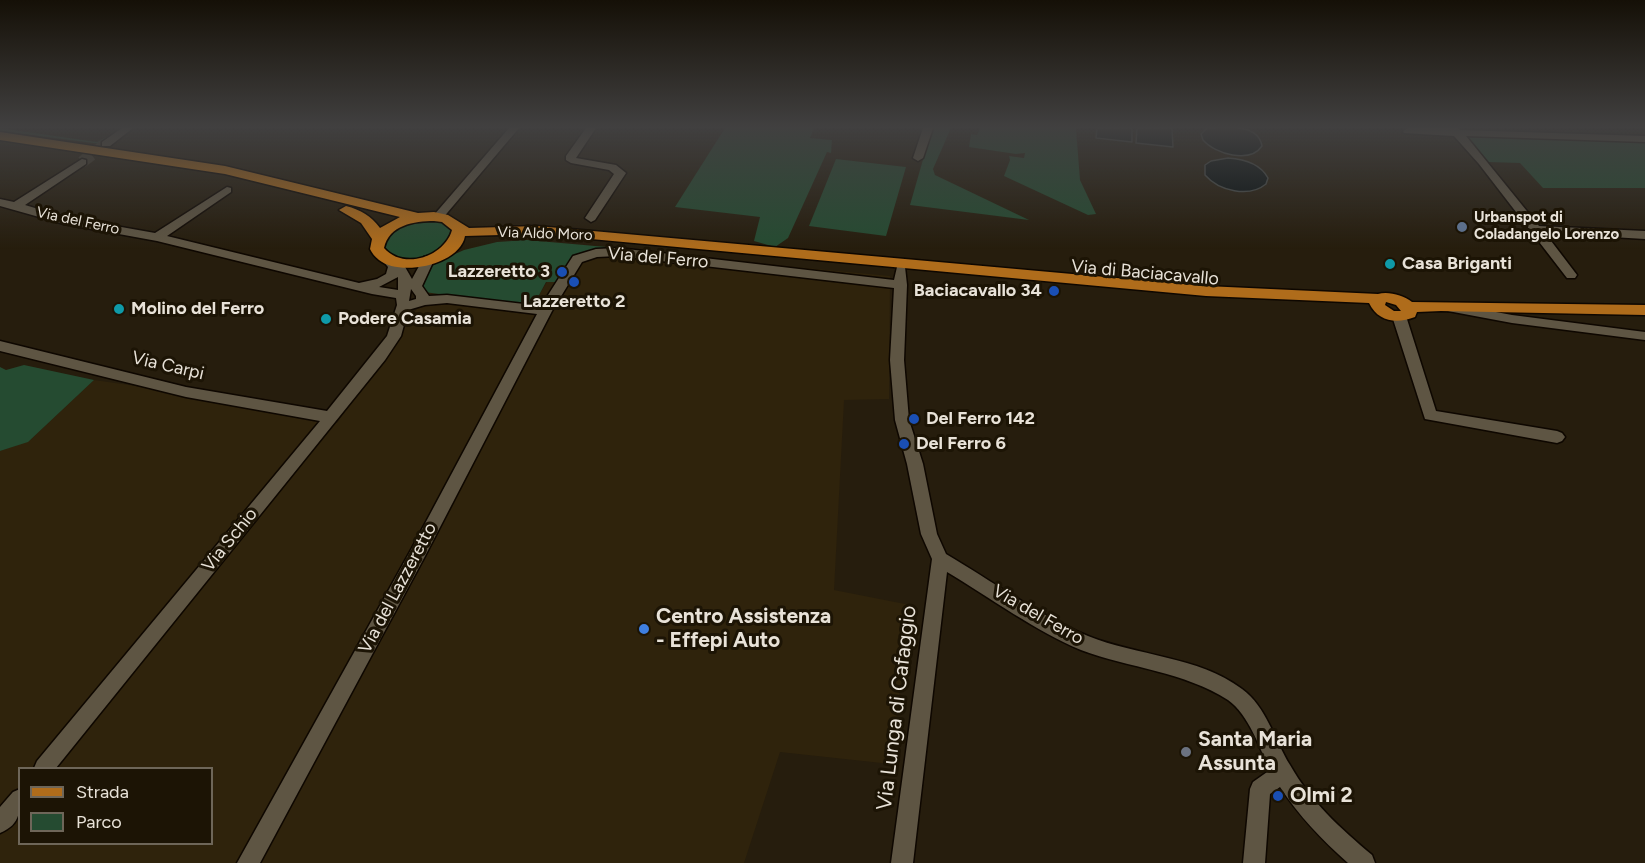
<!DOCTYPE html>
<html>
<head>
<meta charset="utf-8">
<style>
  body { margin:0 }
  #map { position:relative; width:1645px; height:863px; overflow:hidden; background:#261d0d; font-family:Figtree,sans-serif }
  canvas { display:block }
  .legend { position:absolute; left:18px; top:767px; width:195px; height:78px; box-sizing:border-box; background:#1c1405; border:2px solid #6e6659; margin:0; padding:8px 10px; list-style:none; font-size:18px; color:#e8e2d8 }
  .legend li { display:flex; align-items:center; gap:12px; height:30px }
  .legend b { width:30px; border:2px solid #6e6659 }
</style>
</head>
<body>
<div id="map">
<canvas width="1645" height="863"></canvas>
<ul class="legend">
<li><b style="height:8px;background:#af6c1b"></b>Strada</li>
<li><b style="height:16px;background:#254b31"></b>Parco</li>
</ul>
</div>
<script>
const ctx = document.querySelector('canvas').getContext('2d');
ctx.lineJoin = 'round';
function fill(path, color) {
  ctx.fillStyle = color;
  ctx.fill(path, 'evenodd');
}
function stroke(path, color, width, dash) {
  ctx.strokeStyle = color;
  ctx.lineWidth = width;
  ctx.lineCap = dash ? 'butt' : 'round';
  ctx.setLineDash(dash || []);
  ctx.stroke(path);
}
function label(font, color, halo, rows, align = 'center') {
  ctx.font = font + ' Figtree,sans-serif';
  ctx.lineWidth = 6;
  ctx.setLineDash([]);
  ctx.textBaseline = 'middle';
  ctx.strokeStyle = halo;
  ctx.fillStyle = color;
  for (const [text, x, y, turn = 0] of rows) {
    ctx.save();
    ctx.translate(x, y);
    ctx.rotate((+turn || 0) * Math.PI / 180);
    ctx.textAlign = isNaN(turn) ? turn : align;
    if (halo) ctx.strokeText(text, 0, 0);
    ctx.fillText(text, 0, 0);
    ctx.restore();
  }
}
const built = new Path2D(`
  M618 250 890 276 889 399 844 400 834 590 910 605 891 764 780 752 744 863H0V451L29 441 94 380 178 392 337 423 428 293 524 306 537 304 541 303 544 298 538 297 547 282 572 260ZM20 768H212V844H20Z`);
const green = new Path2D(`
  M0 128 97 142 123 128 101 144 0 131Z
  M725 128H814L810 138 832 140 831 153 827 152 788 238 775 247 754 241 760 217 675 207Z
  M932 128H951L933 169 935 175 1029 220 910 205Z
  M980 128H1076L1080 180 1096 214 1088 215 1004 176 1010 160 1009 156 1024 158 1025 153 1016 154 969 147 971 134 977 135Z
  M1462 133 1645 141V188H1543L1520 163 1488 162Z
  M836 159 906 167 886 236 809 226Z
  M423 220 442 222 453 229 452 240C427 260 414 264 384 252 382 228 404 225 423 220Z
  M527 240 618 248 570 262 556 282H546L538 297 545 298 541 303 531 306 424 292 419 281 431 265 464 250 497 242Z
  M24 365 94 380 28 442 0 451V367L6 370Z`);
const water = new Path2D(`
  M1097 128H1132V142L1096 138Z
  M1137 128H1172L1173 147 1136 143Z
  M1207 128C1224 128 1258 122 1262 146 1250 164 1215 154 1203 140L1201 134Z
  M1228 158C1243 159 1260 163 1268 178L1266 184C1249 198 1219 191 1205 175V165L1211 161Z`);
const minorTunnel = new Path2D(`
  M82 162 106 144`);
const minor = new Path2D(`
  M122 128H133L110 146H102V142Z
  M509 128H519L442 219H434V215Z
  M586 128H596L576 158 616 165 626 173 595 220 591 222 585 218 614 174 609 170 571 163 566 160V156Z
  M923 128H933L923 158 918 161 913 158Z
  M1408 128H1458L1460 130 1645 136V142L1466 136 1539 226 1645 231V239L1545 233 1577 275 1575 278H1567L1479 164 1454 136 1404 133 1403 131Z
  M82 159 86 160V164L25 205 65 217 155 233 227 187 231 188V192L167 236 359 283 377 279 386 274 388 267 383 261 389 257 401 260 412 279 424 257 428 256 434 260 422 286 429 296 447 295 541 306 573 256 596 249 618 248 894 280 897 267H905L907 285 904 360 909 420 923 464 937 534 946 554C990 580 1042 617 1088 636 1137 656 1198 656 1242 689 1266 706 1275 741 1290 765 1311 802 1340 828 1372 855L1375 863H1348C1321 839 1300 817 1280 787L1270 794 1265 863H1243L1250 789 1253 782 1270 770C1259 747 1249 715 1228 700 1185 672 1129 668 1081 650 1037 632 989 597 947 572L913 863H891L932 559 921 534 907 464 895 420 890 360 894 288 618 256 597 257 582 262 552 311 424 558 260 863H237L412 548 537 314 447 303 425 305 408 310 401 336 385 360 56 768H34L37 761 320 421 186 397 0 351V341L186 387 327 411 387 336 397 305 396 298 372 294 157 241 64 224 0 206V199L14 202ZM398 277V290L379 287ZM411 289 416 296V299L409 301Z
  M1453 304 1512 315 1645 332V340L1512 323 1448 311 1446 308Z
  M1399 312 1406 316 1436 411 1557 431 1562 433 1565 437 1562 441 1557 443 1425 419 1392 316Z
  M20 789C20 809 22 824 0 833V807L13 792Z`);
const major = new Path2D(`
  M0 132 225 166 418 213 434 212 448 215 469 228 537 226 1206 286 1378 294C1388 291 1403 295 1412 302L1645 305V315L1441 311 1417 312 1415 317C1397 324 1378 322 1369 303L1206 296 537 234 465 236C460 265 400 277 379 260 375 257 372 253 370 249L372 239 361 223 339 210 346 206C361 210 371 216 380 228L400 217 225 174 0 140ZM434 221 442 222 452 230C445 256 404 271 384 248 389 225 414 221 434 221ZM1386 302 1396 305 1401 311H1394L1385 305Z`);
const markers = [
  [1462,227,6,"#5c6f8a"],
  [1390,264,6,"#0f9aa8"],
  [562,272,6,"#1a4fb4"],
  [574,282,6,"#1a4fb4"],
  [1054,291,6,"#1a4fb4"],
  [119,309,6,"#0f9aa8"],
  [326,319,6,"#0f9aa8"],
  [914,419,6,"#1a4fb4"],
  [904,444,6,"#1a4fb4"],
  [644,629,6,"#3f7fe0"],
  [1186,752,6,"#6b7280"],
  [1278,796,6,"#1a4fb4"]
];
const farPoinames = [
  ["Urbanspot di",1474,218],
  ["Coladangelo Lorenzo",1474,235]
];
const farStreetnames = [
  ["Via del Ferro",78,221,12],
  ["Via Aldo Moro",545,234,2]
];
const streetNames = [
  ["Via del Ferro",658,258,5],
  ["Via di Baciacavallo",1145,273,5],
  ["Via Carpi",168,366,13],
  ["Via Schio",230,540,-51],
  ["Via del Lazzeretto",398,588,-62],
  ["Via del Ferro",1038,615,30]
];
const poiNames = [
  ["Casa Briganti",1402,264],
  ["Lazzeretto 3",550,272,"right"],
  ["Baciacavallo 34",1042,291,"right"],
  ["Lazzeretto 2",574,302,"center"],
  ["Molino del Ferro",131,309],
  ["Podere Casamia",338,319],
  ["Del Ferro 142",926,419],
  ["Del Ferro 6",916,444]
];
const nearPoinames = [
  ["Centro Assistenza",656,617],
  ["- Effepi Auto",656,641],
  ["Santa Maria",1198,740],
  ["Assunta",1198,764],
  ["Olmi 2",1290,796]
];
const nearStreetnames = [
  ["Via Lunga di Cafaggio",897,708,-83]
];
fill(built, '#2f230c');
fill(green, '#254b31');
fill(water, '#040e10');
stroke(water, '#484e4c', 1.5);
stroke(minorTunnel, '#433b2b', 12, [12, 6]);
stroke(minor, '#0e0700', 3);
stroke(major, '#0e0700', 3);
fill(minor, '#5e5543');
fill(major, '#af6c1b');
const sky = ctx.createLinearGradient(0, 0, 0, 249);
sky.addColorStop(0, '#151007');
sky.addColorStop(0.51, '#414040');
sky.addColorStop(1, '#41404000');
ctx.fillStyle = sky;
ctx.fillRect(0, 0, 1645, 249);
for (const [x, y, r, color] of markers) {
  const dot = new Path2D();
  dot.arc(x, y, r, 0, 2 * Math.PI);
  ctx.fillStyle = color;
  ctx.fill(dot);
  stroke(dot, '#1c1405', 2);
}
label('bold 15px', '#e8e2d8', '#1c1405', farPoinames, 'left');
label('15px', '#e8e2d8', '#1c1405', farStreetnames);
label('18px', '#e8e2d8', '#1c1405', streetNames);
label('bold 18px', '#e8e2d8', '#1c1405', poiNames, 'left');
label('bold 21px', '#e8e2d8', '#1c1405', nearPoinames, 'left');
label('21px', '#e8e2d8', '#1c1405', nearStreetnames);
</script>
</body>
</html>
